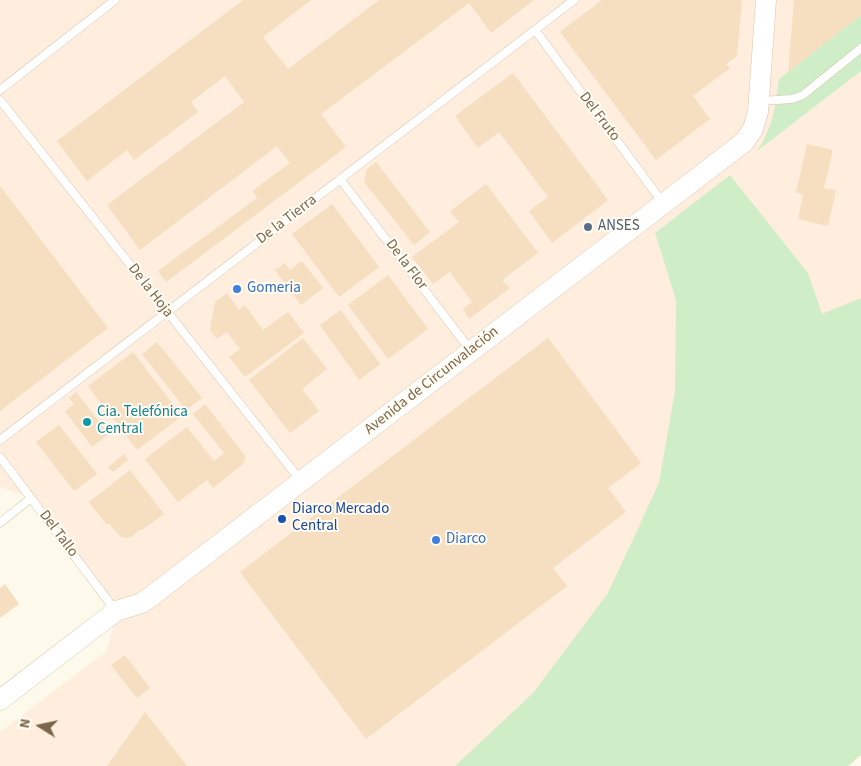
<!DOCTYPE html>
<html>
<head>
<meta charset="utf-8">
<style>
  body { margin:0 }
  #map { position:relative; width:861px; height:766px; overflow:hidden; background:#fefaeb; font-family:"Source Sans 3",sans-serif }
  canvas { display:block }
  .north { position:absolute; left:15px; top:701px; width:50px; height:50px; -webkit-text-stroke:4px #fffcf3; paint-order:stroke; rotate:280deg; font-size:14px; font-weight:700; line-height:20px; text-align:center; color:#7c664a }
  .north::after { content:''; display:block; margin:auto; width:18px; height:22px; background:#7c664a; clip-path:polygon(50% 0,100% 100%,50% 72%,0 100%) }
</style>
</head>
<body>
<div id="map">
<canvas width="861" height="766"></canvas>
<div class="north">N</div>
</div>
<script>
const ctx = document.querySelector('canvas').getContext('2d');
ctx.lineJoin = 'round';
function fill(path, color) {
  ctx.fillStyle = color;
  ctx.fill(path, 'evenodd');
}
function stroke(path, color, width, dash) {
  ctx.strokeStyle = color;
  ctx.lineWidth = width;
  ctx.lineCap = dash ? 'butt' : 'round';
  ctx.setLineDash(dash || []);
  ctx.stroke(path);
}
function label(font, color, halo, rows, align = 'center') {
  ctx.font = font + ' "Source Sans 3",sans-serif';
  ctx.lineWidth = 4;
  ctx.setLineDash([]);
  ctx.textBaseline = 'middle';
  ctx.strokeStyle = halo;
  ctx.fillStyle = color;
  for (const [text, x, y, turn = 0] of rows) {
    ctx.save();
    ctx.translate(x, y);
    ctx.rotate((+turn || 0) * Math.PI / 180);
    ctx.textAlign = isNaN(turn) ? turn : align;
    if (halo) ctx.strokeText(text, 0, 0);
    ctx.fillText(text, 0, 0);
    ctx.restore();
  }
}
const commercial = new Path2D(`
  M0 0H861V755L848 766H0V732L107 651 116 611 31 498 0 487Z`);
const green = new Path2D(`
  M861 15V71L757 151C774 125 775 108 779 79Z
  M730 175 808 273 822 314 861 298V755L848 766H455L533 693 608 593 659 483 675 390 676 300 655 233Z`);
const building = new Path2D(`
  M243 0H311L263 37 288 69 379 0H534L491 33 469 3 321 114 346 147 166 282 158 271 257 198 252 191 290 163 277 146 140 250 107 205 244 102 225 76 191 102 198 112 134 160 127 150 87 181 57 141Z
  M602 0H742L737 56 726 64 730 68 693 96 710 119 656 160 560 32Z
  M794 0H861V15L788 72Z
  M513 73 608 200 552 243 529 211 548 197 499 132 478 148 455 116Z
  M807 144 833 150 824 188 836 190 828 226 798 219 803 194 796 193Z
  M376 162 430 232 414 245 364 182 367 169Z
  M486 184 538 253 502 280 510 288 469 319 463 309 472 302 450 272 433 284 412 257 459 222 450 211Z
  M0 186 108 328 0 411Z
  M332 204 379 267 339 297 292 234Z
  M302 261 323 288 301 305 275 270 285 263 290 270Z
  M388 275 428 329 388 359 348 305Z
  M227 293 239 310 245 305 263 330 288 312 304 333 245 377 229 357 240 349 227 332 217 339 210 330 215 302Z
  M341 310 380 364 359 380 320 325Z
  M303 338 327 369 302 389 319 411 290 433 249 380Z
  M548 338 641 463 608 488 626 512 553 568 567 586 366 739 240 572Z
  M157 342 202 398 186 410 142 354Z
  M133 352 182 416 137 450 88 386Z
  M76 392 109 434 92 447 65 411 74 404 69 398Z
  M205 404 246 457 243 464 213 488 207 480 178 502 145 459 187 427 214 461 224 453 193 414Z
  M59 425 97 474 74 491 36 442Z
  M124 454 128 460 113 472 108 467Z
  M130 470 164 514 142 530H139L131 537 127 538 121 537 109 524H106L89 502Z
  M5 584 19 604 0 618V588Z
  M125 655 150 688 137 698 111 665Z
  M145 712 187 766H107Z`);
const lane = new Path2D(`
  M535 30 663 203
  M0 90 115 0
  M0 100 301 481
  M761 101 792 99 803 95 861 48
  M340 179 471 351
  M0 440 574 0
  M0 457 115 610
  M0 523 31 498`);
const secondary = new Path2D(`
  M0 700 116 611 142 603 149 598 744 142 753 129 758 112 766 0`);
const markers = [
  [588,227,5,"#5c6f8a"],
  [237,289,5,"#3f7fe0"],
  [87,422,5,"#0f9aa8"],
  [282,519,5,"#1a4fb4"],
  [436,540,5,"#3f7fe0"]
];
const streetNames = [
  ["Del Fruto",599,117,53],
  ["De la Tierra",287,220,-37],
  ["De la Flor",406,265,53],
  ["De la Hoja",150,291,52],
  ["Avenida de Circunvalación",432,381,-38],
  ["Del Tallo",58,534,53]
];
const serviceNames = [
  ["ANSES",598,227]
];
const shopNames = [
  ["Gomeria",247,289],
  ["Diarco",446,540]
];
const cultureNames = [
  ["Cia. Telefónica",97,413],
  ["Central",97,430]
];
const transitNames = [
  ["Diarco Mercado",292,510],
  ["Central",292,527]
];
fill(commercial, '#ffeede');
fill(green, '#cfeec7');
fill(building, '#f6dfc0');
stroke(lane, '#d3c5ae', 9);
stroke(secondary, '#d6c6ac', 21);
stroke(lane, '#fff', 8);
stroke(secondary, '#fff', 20);
for (const [x, y, r, color] of markers) {
  const dot = new Path2D();
  dot.arc(x, y, r, 0, 2 * Math.PI);
  ctx.fillStyle = color;
  ctx.fill(dot);
  stroke(dot, '#fffcf3', 2);
}
label('15px', '#7c664a', '#fffcf3', streetNames);
label('15px', '#4e5e75', '#fffcf3', serviceNames, 'left');
label('15px', '#366cbe', '#fffcf3', shopNames, 'left');
label('15px', '#0d838f', '#fffcf3', cultureNames, 'left');
label('15px', '#164399', '#fffcf3', transitNames, 'left');
</script>
</body>
</html>
